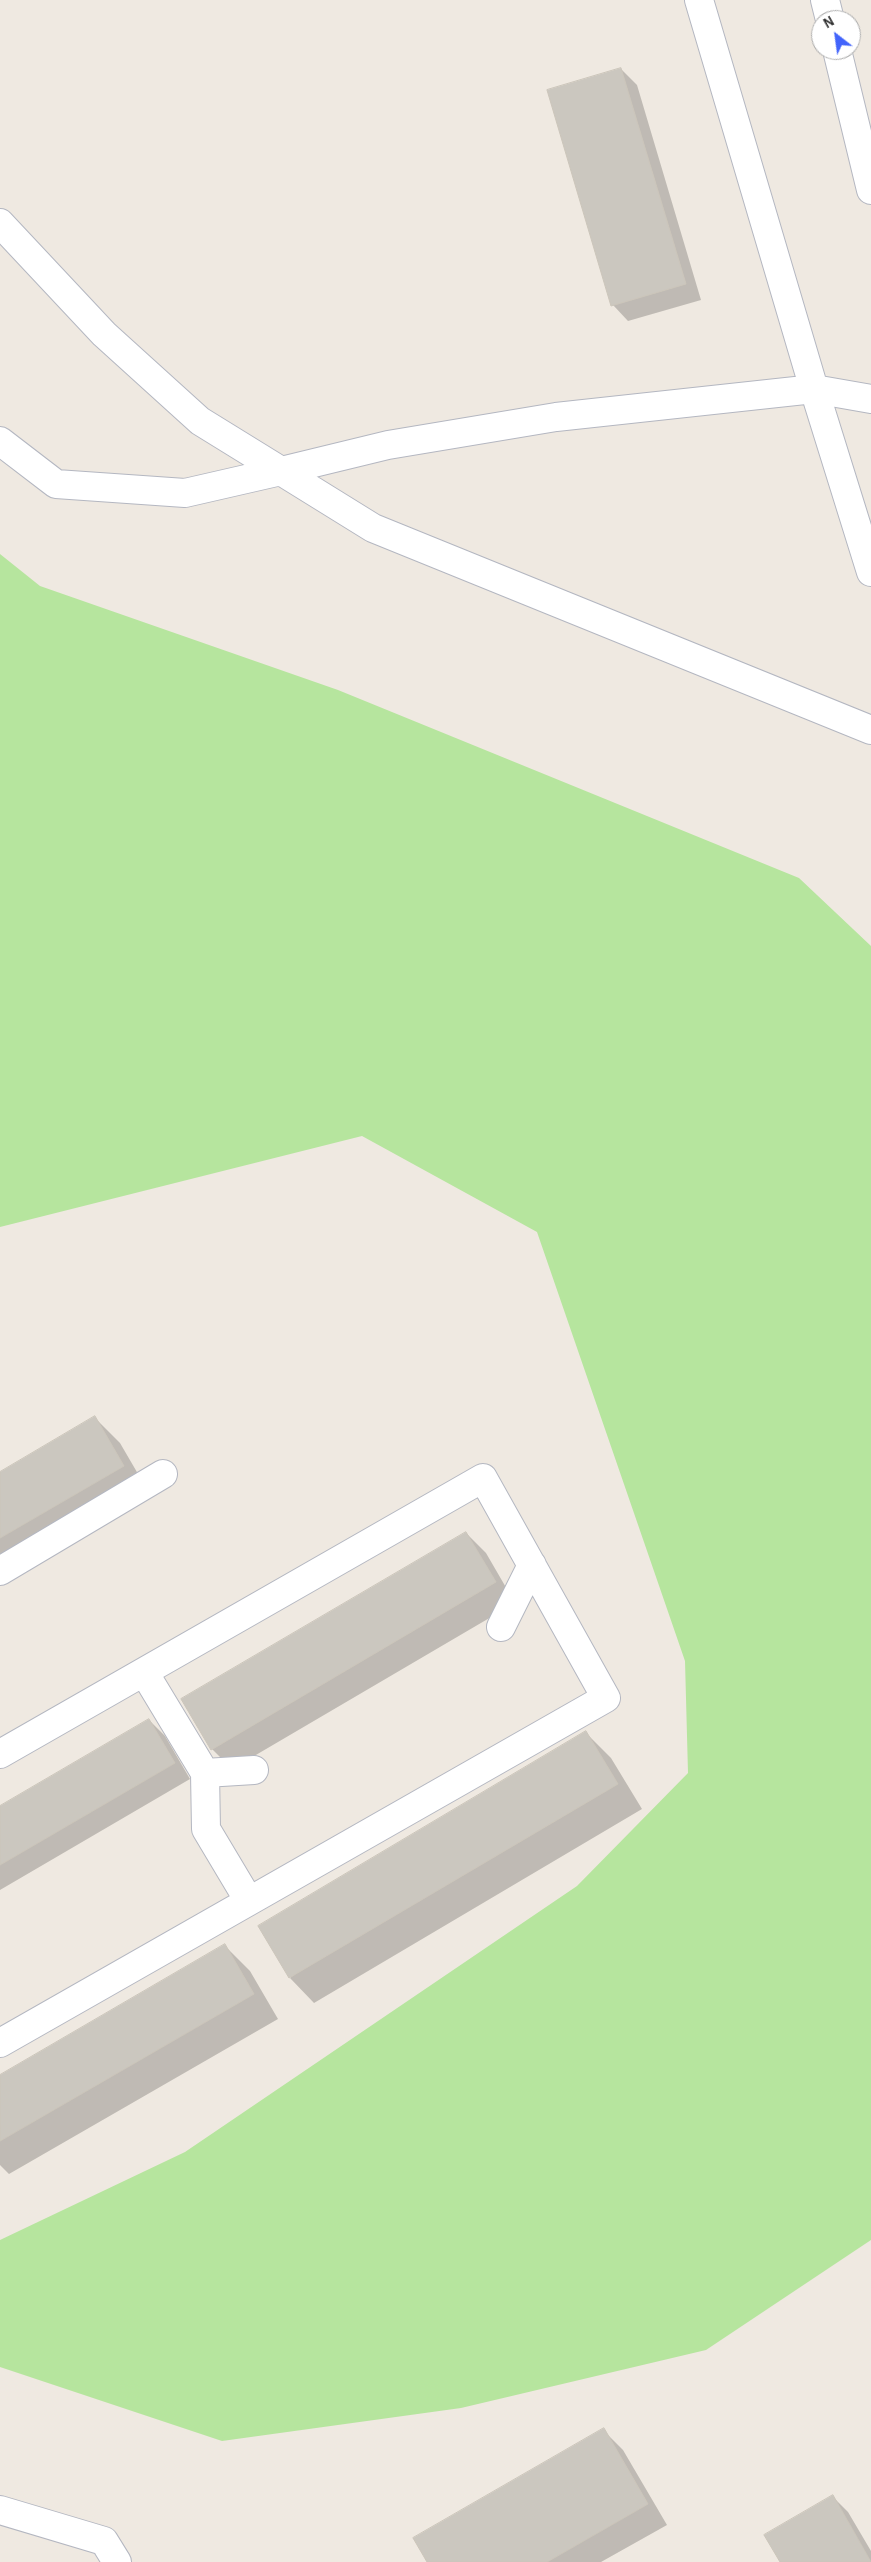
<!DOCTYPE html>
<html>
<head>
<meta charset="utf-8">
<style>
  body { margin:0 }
  #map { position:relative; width:871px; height:2562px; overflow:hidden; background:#efe9e1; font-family:"Alegreya Sans",sans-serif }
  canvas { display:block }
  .north { position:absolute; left:811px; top:10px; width:50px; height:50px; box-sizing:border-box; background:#fff; border:1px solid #ababab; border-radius:50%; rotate:330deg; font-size:14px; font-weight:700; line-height:20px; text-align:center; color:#2e2e2e }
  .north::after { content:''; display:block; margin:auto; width:18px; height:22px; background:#4264fb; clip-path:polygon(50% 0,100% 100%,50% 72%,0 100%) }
</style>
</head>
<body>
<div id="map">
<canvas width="871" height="2562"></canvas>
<div class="north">N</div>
</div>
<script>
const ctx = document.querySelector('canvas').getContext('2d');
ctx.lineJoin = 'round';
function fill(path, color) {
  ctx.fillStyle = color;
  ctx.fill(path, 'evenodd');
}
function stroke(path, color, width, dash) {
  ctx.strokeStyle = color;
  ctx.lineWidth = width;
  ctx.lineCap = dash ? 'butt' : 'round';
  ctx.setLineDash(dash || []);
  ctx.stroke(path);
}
const green = new Path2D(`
  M0 554 40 586 338 690 799 878 871 946V2240L706 2350 461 2408 222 2441 0 2367V2240L185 2152 577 1886 688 1773 685 1661 537 1232 362 1136 0 1227Z`);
const shadow = new Path2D(`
  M621 69 637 85 701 300 628 321 613 305Z
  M95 1418 120 1443 148 1491 0 1577V1473Z
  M466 1533 486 1553 515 1603 232 1769 212 1749Z
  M149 1720 165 1736 190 1779 0 1890V1807Z
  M586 1733 611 1758 642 1809 314 2003 290 1978Z
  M225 1946 250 1971 278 2019 9 2174 0 2165V2077Z
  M603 2430 623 2450 667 2525 601 2562H429Z
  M832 2496 848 2512 871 2551V2562H782Z`);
const building = new Path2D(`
  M621 68 686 284 611 306 547 90Z
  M95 1416 124 1466 0 1538V1472Z
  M466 1532 496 1582 211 1750 181 1699Z
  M149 1719 175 1763 0 1865V1806Z
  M586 1731 618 1784 289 1978 258 1926Z
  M225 1944 254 1994 0 2141V2075Z
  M604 2428 648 2504 547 2562H427L413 2538Z
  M833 2495 871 2562H780L764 2535Z`);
const minor = new Path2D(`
  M699 0 814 389 871 572
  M825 0 830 20
  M837 50 871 190
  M0 223 104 334 200 421 281 471 388 445 556 417 814 389 871 399
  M0 441 56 484 185 493 281 471 373 528 871 730
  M0 1571 163 1474
  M501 1627 532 1565
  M144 1672 205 1773 254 1770
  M0 1754 483 1478 606 1698 0 2043
  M205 1773 206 1829 249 1901
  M0 2510 104 2541 117 2562`);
fill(green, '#b6e59e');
fill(shadow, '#0003');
fill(building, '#cbc7bf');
stroke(building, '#cbc5ba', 1);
stroke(minor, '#b4b7c1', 30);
stroke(minor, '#fff', 28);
</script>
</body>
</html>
